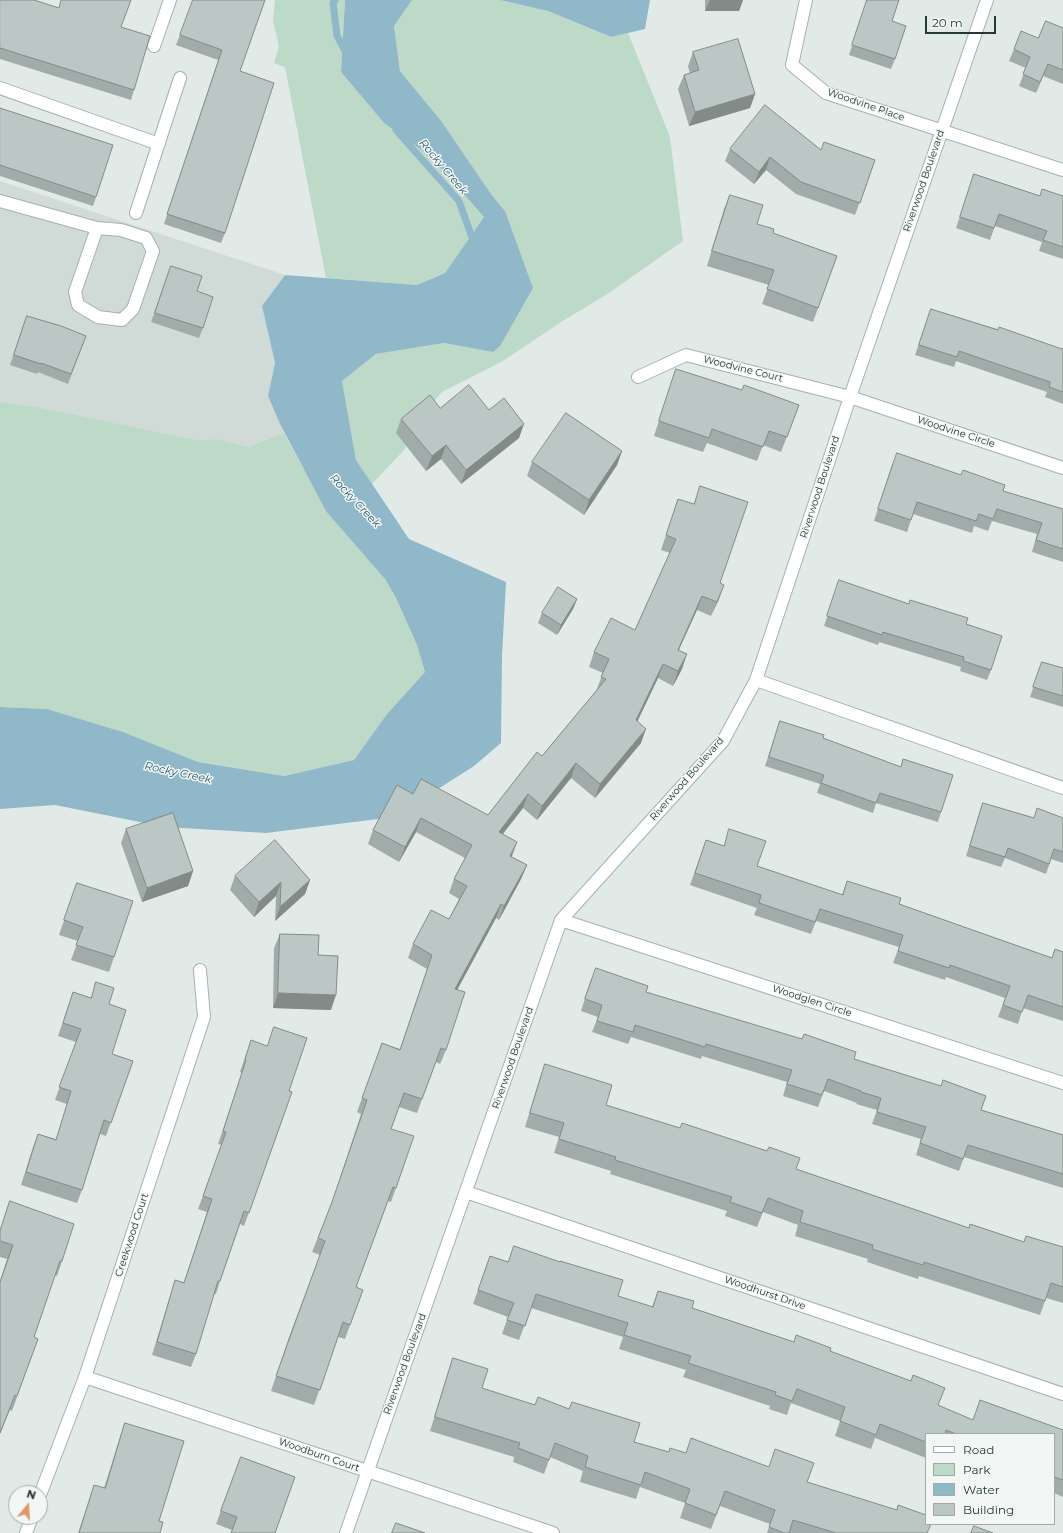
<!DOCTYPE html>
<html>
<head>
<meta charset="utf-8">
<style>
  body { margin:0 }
  #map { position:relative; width:1063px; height:1533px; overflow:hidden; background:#e2eae8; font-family:Montserrat,sans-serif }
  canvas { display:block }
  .legend { position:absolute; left:925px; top:1433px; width:130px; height:92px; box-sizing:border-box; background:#f2f7f5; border:1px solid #a0aba9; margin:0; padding:5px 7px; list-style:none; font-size:12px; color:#243936 }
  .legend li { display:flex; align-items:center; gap:8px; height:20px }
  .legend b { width:20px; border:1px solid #a0aba9 }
  .north { position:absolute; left:8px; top:1485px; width:40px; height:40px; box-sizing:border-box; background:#f2f7f5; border:1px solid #a0aba9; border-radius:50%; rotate:18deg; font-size:11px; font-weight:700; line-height:16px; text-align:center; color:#243936 }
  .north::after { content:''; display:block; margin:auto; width:14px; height:18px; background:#e0976a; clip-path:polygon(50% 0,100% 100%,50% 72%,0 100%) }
  .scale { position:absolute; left:925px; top:16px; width:71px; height:18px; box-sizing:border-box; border:2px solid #243936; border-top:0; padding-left:5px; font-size:12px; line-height:14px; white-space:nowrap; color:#243936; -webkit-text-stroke:3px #f2f7f5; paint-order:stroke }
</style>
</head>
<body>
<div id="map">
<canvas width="1063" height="1533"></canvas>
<ul class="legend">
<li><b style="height:5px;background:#fff"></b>Road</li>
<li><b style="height:11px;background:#bdd9c8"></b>Park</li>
<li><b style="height:11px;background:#90b8c9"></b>Water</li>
<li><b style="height:11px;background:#bbc7c4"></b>Building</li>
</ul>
<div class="north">N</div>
<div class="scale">20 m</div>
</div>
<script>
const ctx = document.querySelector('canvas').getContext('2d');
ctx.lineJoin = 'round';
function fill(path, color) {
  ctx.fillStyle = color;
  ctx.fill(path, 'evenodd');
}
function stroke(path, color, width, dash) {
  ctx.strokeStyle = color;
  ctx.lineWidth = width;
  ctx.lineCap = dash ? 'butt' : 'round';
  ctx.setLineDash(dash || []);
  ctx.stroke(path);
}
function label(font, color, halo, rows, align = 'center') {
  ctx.font = font + ' Montserrat,sans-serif';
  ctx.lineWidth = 3;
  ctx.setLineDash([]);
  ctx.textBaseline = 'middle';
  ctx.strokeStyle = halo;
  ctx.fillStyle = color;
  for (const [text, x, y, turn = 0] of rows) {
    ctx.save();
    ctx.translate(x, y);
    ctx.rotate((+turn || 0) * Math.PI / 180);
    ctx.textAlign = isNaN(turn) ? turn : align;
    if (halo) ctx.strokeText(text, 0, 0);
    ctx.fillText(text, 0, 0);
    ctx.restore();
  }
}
const built = new Path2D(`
  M0 181 285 275 262 306 275 363 268 396 284 433 249 447 216 439 197 440 42 408 0 402Z`);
const green = new Path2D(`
  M275 0H345L341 72 384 123 431 157 484 217 445 273 417 285 326 278 285 67 274 63 279 46 273 22Z
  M412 0H500L548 11 610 37 628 33 670 137 683 241 609 293 561 322 503 361 442 392 412 426 405 449 372 484 356 460 342 381 376 354 444 343 493 352 505 211 491 194 442 122 400 71 394 26Z
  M0 402 42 408 197 440 216 439 249 447 284 433 303 468 359 547 385 579 396 598 417 645 425 672 387 714 354 760 284 776 198 762 123 732 47 709 0 707Z`);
const water = new Path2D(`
  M345 0H412L394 26 400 71 442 122 491 194 505 211 533 288 500 346 493 352 444 343 376 354 342 381 356 460 409 539 506 582 502 656 501 743 474 766 394 817 266 833 165 827 55 805 0 809V707L47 709 123 732 198 762 284 776 354 760 387 714 425 672 417 645 396 598 385 579 326 511 280 424 268 396 275 363 262 306 285 275 417 285 445 273 484 217 431 157 384 123 341 72Z
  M500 0H650L645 29 611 37 548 11Z`);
const stream = new Path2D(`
  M335 0 333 3 337 36 347 54
  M396 130 459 201 474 243`);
const service = new Path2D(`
  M154 46 170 0
  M0 88 159 144
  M0 201 97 228 121 230 146 238 153 251 133 309 122 320 98 317 78 305 75 292 97 228
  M136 213 180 78`);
const minor = new Path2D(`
  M806 0 792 65 826 93 1063 170
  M638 377 686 355 850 397 1063 468
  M756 680 1063 788
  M561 920 1063 1083
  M466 1192 1063 1394
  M85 1377 553 1533
  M40 1495 85 1377 204 1017 200 970
  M26 1533 32 1517
  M346 1533 561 920 723 741 756 680 850 397 987 0`);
const wall = new Path2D(`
  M0 0 121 27 134 90 131 100 0 59Z
  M705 0H743L739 11H705Z
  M867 0 892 21 895 59 891 69 849 55Z
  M191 7 240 71 225 233 221 243 164 224 218 60 176 45Z
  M1063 28V84L1043 76 1036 93 1019 86 1026 68 1009 61 1014 49Z
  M693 52 755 94 750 108 689 126 678 89 684 75 690 73 688 66Z
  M0 108 96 197 93 206 0 176Z
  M730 149 821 150 875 160 855 215 796 194 766 170 754 184 725 161Z
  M974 174 1040 196H1063V259L1039 251 1042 242 995 226 990 240 956 228Z
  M730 195 757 224 773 233 837 256 813 322 762 304 769 285 707 266 724 209Z
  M171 266 197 291 203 328 199 338 151 322Z
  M931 309 1062 349 1063 348V404L1045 397 1047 392 956 361 954 367 915 355Z
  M27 316 86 336 68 384 38 372 37 374 10 365Z
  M676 369 742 390 799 405 781 452 763 445 757 461 707 443 703 452 654 436Z
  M440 408 489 410 519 438 461 484 441 459 426 471 396 433 401 419Z
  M622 451 617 465 584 515 527 476 532 462Z
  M892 465 1003 491 1063 509V562L1032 552 1037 534 992 521 988 531 974 526 972 533 913 514 907 532 874 521Z
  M678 499 720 583 719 599 711 616 697 610 679 650 682 669 673 686 658 678 637 721 641 743 595 798 571 778 537 820 523 808 503 834 512 857 527 865 521 879 499 920 496 918 457 990 446 1050 440 1064 436 1062 417 1113 399 1107 391 1129 396 1188 391 1202 388 1201 356 1287 363 1290 345 1339 338 1337 314 1405 271 1391 289 1337 320 1255 312 1252 330 1208 361 1114 357 1112 382 1043 400 1049 427 969 408 958 413 944 449 919 459 899 449 893 454 879 465 858 416 832 399 862 368 844 373 830 413 794 488 815 542 756 596 691 603 673 589 667 594 652 635 630 670 553 661 550Z
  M836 590 991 670 987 680 960 671 961 667 879 642 878 645 824 626Z
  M577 599 573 609 557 635 538 623 542 613Z
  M1042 662 1063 668V707L1030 697Z
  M780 721 823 738 941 812 938 822 876 803 873 813 817 793 820 784 765 766Z
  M983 803 1034 818H1063V863L1051 859 1046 874 1005 858 1001 867 966 856Z
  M126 829 193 871 188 886 142 902 121 843Z
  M706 840 757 866 842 895 847 881 899 904 1052 958 1055 949 1063 952V1021L1023 1008 1018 1024 998 1017 1005 998 946 977 945 980 893 963 899 947 816 921 811 934 754 915 757 908 690 885Z
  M235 876 310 880 305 894 275 921 276 896 254 917 230 890Z
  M77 883 114 957 109 972 71 960 78 941 59 935Z
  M280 934 318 955 331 1010 273 1008 274 948Z
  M591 980 646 992 854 1059 981 1110 1063 1135V1188L964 1157 959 1171 916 1155 921 1139 872 1124 877 1110 856 1104 857 1103 824 1091 818 1107 783 1096 787 1082 702 1056 701 1059 631 1037 628 1044 592 1032 598 1017 581 1011Z
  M73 992 109 1004 112 1054 133 1061 106 1136 100 1134 82 1190 77 1203 21 1185 33 1147 38 1134 56 1139 67 1104 55 1100 76 1042 58 1036Z
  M251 1040 289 1091 292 1092 244 1226 240 1224 220 1281 216 1294H214L196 1354 191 1367 152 1355 171 1293 175 1280 184 1282 207 1212 198 1209 222 1145 218 1144 242 1073 240 1072Z
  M545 1064 606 1105 796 1169 969 1228 1024 1242 1026 1236 1063 1247V1303L1046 1298 1040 1315 919 1276 918 1279 867 1262 868 1259 795 1236 798 1225 763 1212 757 1227 725 1216 727 1211 610 1174 611 1171 554 1153 559 1137 525 1127 540 1078Z
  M10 1201 62 1261 57 1276 55 1275 34 1337 38 1339 12 1411 10 1410 0 1434V1281L7 1259 0 1257V1230Z
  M490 1256 508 1262 652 1307 658 1291 692 1308 794 1342 830 1351 938 1406 973 1420 1063 1430V1497L1054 1493V1434H926V1458L875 1438 871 1449 835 1436 840 1421 791 1403 787 1415 769 1409 770 1406 683 1377 686 1370 619 1349 623 1337 531 1308 519 1340 502 1334 508 1317 473 1304Z
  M453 1358 482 1388 634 1442 669 1452 686 1453 807 1482 927 1533H767L770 1524 720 1506 711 1529 680 1518 685 1503 640 1487 636 1499 580 1482 583 1471 550 1457 544 1474 513 1462 514 1457 430 1431 448 1373Z
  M125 1423 159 1521 160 1533H78L94 1485 104 1488 120 1437Z
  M241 1457 295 1477 232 1530 216 1524Z`);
const shadedWall = new Path2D(`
  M710 0H743L739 11H705Z
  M1048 64 1043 76 1036 93 1040 82Z
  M755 94 750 108 689 126 695 112Z
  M770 157 766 170 754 184 759 172Z
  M524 424 519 438 461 484 466 470Z
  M446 445 441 459 426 471 432 456Z
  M622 451 617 465 584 515 589 500Z
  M724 585 719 599 711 616 717 602Z
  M702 596 697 610 672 664 678 650Z
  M577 599 573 609 557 635 561 625Z
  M687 654 682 669 673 686 678 671Z
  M663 664 658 678 631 735 636 720Z
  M646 729 641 743 595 798 600 784Z
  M576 763 571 778 537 820 542 806Z
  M528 794 523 808 493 846 499 832Z
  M421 818 416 832 399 862 405 847Z
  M517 842 512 856 504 870 510 856Z
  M527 865 521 879 499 920 504 906Z
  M193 871 188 886 142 902 147 888Z
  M310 880 305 894 275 921 280 907Z
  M281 882 276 896 254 917 259 902Z
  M501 904 496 918 450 1003 455 989Z
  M278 993 336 995 331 1010 273 1008Z`);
const building = new Path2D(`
  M0 0H34L59 8 61 0H131L121 27 150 36 134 90 0 48Z
  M193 0H265L240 71 274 83 225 233 167 214 222 50 180 35Z
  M867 0H899L892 21 906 26 895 59 852 45Z
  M1046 21 1063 28V70L1048 64 1040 82 1023 74 1030 57 1014 49 1021 31 1038 38Z
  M738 39 755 94 695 112 684 75 699 70 693 52Z
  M765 105 821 150 824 142 875 160 860 203 801 182 770 157 759 172 730 149Z
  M0 108 113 145 96 197 0 165Z
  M974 174 1040 196 1042 189 1063 196V247L1043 240 1047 231 999 214 994 228 960 217Z
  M730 195 763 205 757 224 774 229 773 233 837 256 818 308 767 289 774 270 712 251Z
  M171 266 202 276 197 291 213 297 203 328 155 313Z
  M931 309 998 330 999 327 1062 349 1063 348V392L1049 387 1050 382 959 351 957 357 919 345Z
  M27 316 61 326 86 336 71 374 41 363V364L14 355Z
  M676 369 742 390 744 385 799 405 787 437 769 431 763 447 712 429 709 438 659 421Z
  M469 385 489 410 504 398 524 424 466 470 446 445 432 456 401 419 430 395 440 408Z
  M566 413 622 451 589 500 532 462Z
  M897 453 961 475 963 470 1005 485 1003 491 1063 509V549L1036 540 1042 523 997 509 993 519 979 514 976 521 917 502 911 520 878 509Z
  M700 486 748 502 720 583 724 585 717 602 702 596 678 650 687 654 678 671 663 664 636 720 646 729 600 784 576 763 542 806 528 794 499 832 517 842 510 856 527 865 504 906 501 904 455 989 465 992 446 1050 441 1048 422 1099 404 1093 391 1129 414 1136 396 1188 393 1187 356 1287 363 1290 350 1325 343 1322 320 1390 276 1376 295 1323 325 1241 318 1238 332 1202 367 1100 362 1098 382 1043 400 1050 432 955 413 944 431 910 449 919 467 886 454 879 472 845 421 818 405 847 373 830 397 785 413 794 421 779 488 815 537 752 542 756 606 679 601 677 609 659 594 652 611 618 635 630 676 539 666 535 678 499 694 504Z
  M839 580 909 604 910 600 968 618 966 624 1002 636 991 670 963 661 964 657 883 632 882 635 827 616Z
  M558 587 577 599 561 625 542 613Z
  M1042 662 1063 668V696L1033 687Z
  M780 721 824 735 823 738 901 767 903 759 953 775 941 812 880 793 876 803 821 783 824 775 769 757Z
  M983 803 1034 818 1037 808 1063 818V852L1054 849 1049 864 1008 848 1005 857 970 846Z
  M173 813 193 871 147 888 126 829Z
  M729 829 766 841 757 866 843 895 847 881 901 898 899 904 1052 958 1055 949 1063 952V1007L1028 995 1022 1012 1003 1005 1010 986 950 965 949 968 898 951 903 935 820 909 815 922 759 903 761 895 695 873 706 840 724 846Z
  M275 840 310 880 280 907 281 882 259 902 235 876Z
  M77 883 133 901 114 957 76 945 83 927 64 920Z
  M280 934 319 935 318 955 338 956 336 995 278 993Z
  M596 968 648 986 646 992 802 1039 804 1034 856 1052 854 1059 941 1086 943 1080 986 1096 981 1110 1063 1135V1174L968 1145 963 1159 920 1143 926 1127 877 1112 881 1098 861 1092V1091L828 1079 822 1095 787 1084 792 1070 706 1044 705 1047 635 1025 633 1032 597 1021 602 1005 585 999Z
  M96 982 114 988 109 1004 126 1010 112 1054 133 1061 111 1123 104 1120 82 1190 26 1172 38 1134 56 1140 71 1091 59 1087 81 1029 63 1023 73 992 91 998Z
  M274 1027 307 1038 289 1091 292 1092 249 1213 244 1211 220 1281H218L196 1354 157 1342 175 1280 184 1283 212 1199 203 1196 226 1132 223 1131 246 1060 245 1059 251 1040 267 1046Z
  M545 1064 612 1085 606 1105 680 1128 682 1123 767 1151 769 1147 800 1158 796 1169 969 1228 970 1224 1024 1242 1026 1236 1063 1247V1287L1051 1283 1045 1301 924 1262 923 1265 872 1249 873 1245 800 1222 803 1211 768 1198 762 1213 730 1202 732 1197 615 1160 616 1157 559 1139 564 1123 530 1113Z
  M10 1201 74 1224 62 1261H60L34 1337 38 1339 17 1396 15 1395 0 1433V1282L13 1245 0 1241V1231Z
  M514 1246 560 1262V1261L623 1280 618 1296 653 1307 658 1291 694 1301 692 1308 794 1342 796 1335 831 1348 830 1351 911 1381 913 1375 945 1388 938 1405 973 1420 980 1400 1063 1430V1480L1054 1477V1434H956L946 1430 945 1434H926V1442L880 1424 876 1435 840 1421 845 1407 797 1389 792 1401 775 1395 776 1392 688 1363 691 1356 624 1335 628 1323 536 1294 525 1326 507 1320 514 1303 478 1290 490 1256 508 1262Z
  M453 1358 488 1369 482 1388 535 1405 538 1397 569 1409 572 1402 640 1423 634 1442 669 1452 670 1448 686 1453 691 1438 769 1467 775 1449 814 1463 807 1482 897 1510 898 1505 926 1515V1524H931L927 1533H836L793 1520 789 1533H784L769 1527 775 1510 725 1491 716 1515 685 1503 690 1489 645 1472 641 1485 585 1467 588 1456 555 1443 549 1460 518 1448 520 1443 435 1417Z
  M125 1423 184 1441 159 1521 163 1522 160 1533H79L94 1485 105 1488Z
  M241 1457 295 1477 275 1533H231L237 1517 221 1511Z
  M396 1523 425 1533H392Z
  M974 1526 993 1533H971Z`);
const streetNames = [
  ["Woodvine Place",866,105,19],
  ["Riverwood Boulevard",924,181,-71],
  ["Woodvine Court",743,369,14],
  ["Woodvine Circle",956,432,18],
  ["Riverwood Boulevard",820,487,-72],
  ["Riverwood Boulevard",687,779,-49],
  ["Woodglen Circle",812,1001,18],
  ["Riverwood Boulevard",513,1058,-71],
  ["Creekwood Court",132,1235,-72],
  ["Woodhurst Drive",765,1293,19],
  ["Riverwood Boulevard",405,1364,-70],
  ["Woodburn Court",319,1455,19]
];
const waterNames = [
  ["Rocky Creek",443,167,50],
  ["Rocky Creek",355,501,47],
  ["Rocky Creek",178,773,12]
];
fill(built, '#d0dad7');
fill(green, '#bdd9c8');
fill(water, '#90b8c9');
stroke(stream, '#90b8c9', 7);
stroke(service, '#a5b1af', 14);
stroke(minor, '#a5b1af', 14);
stroke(service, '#fff', 12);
stroke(minor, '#fff', 12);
fill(wall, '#a1aba9');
fill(shadedWall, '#838b89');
fill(building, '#bbc7c4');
stroke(building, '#838b89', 1);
label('10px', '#243936', '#f2f7f5', streetNames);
label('italic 11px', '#26586d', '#f2f7f5', waterNames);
</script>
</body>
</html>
